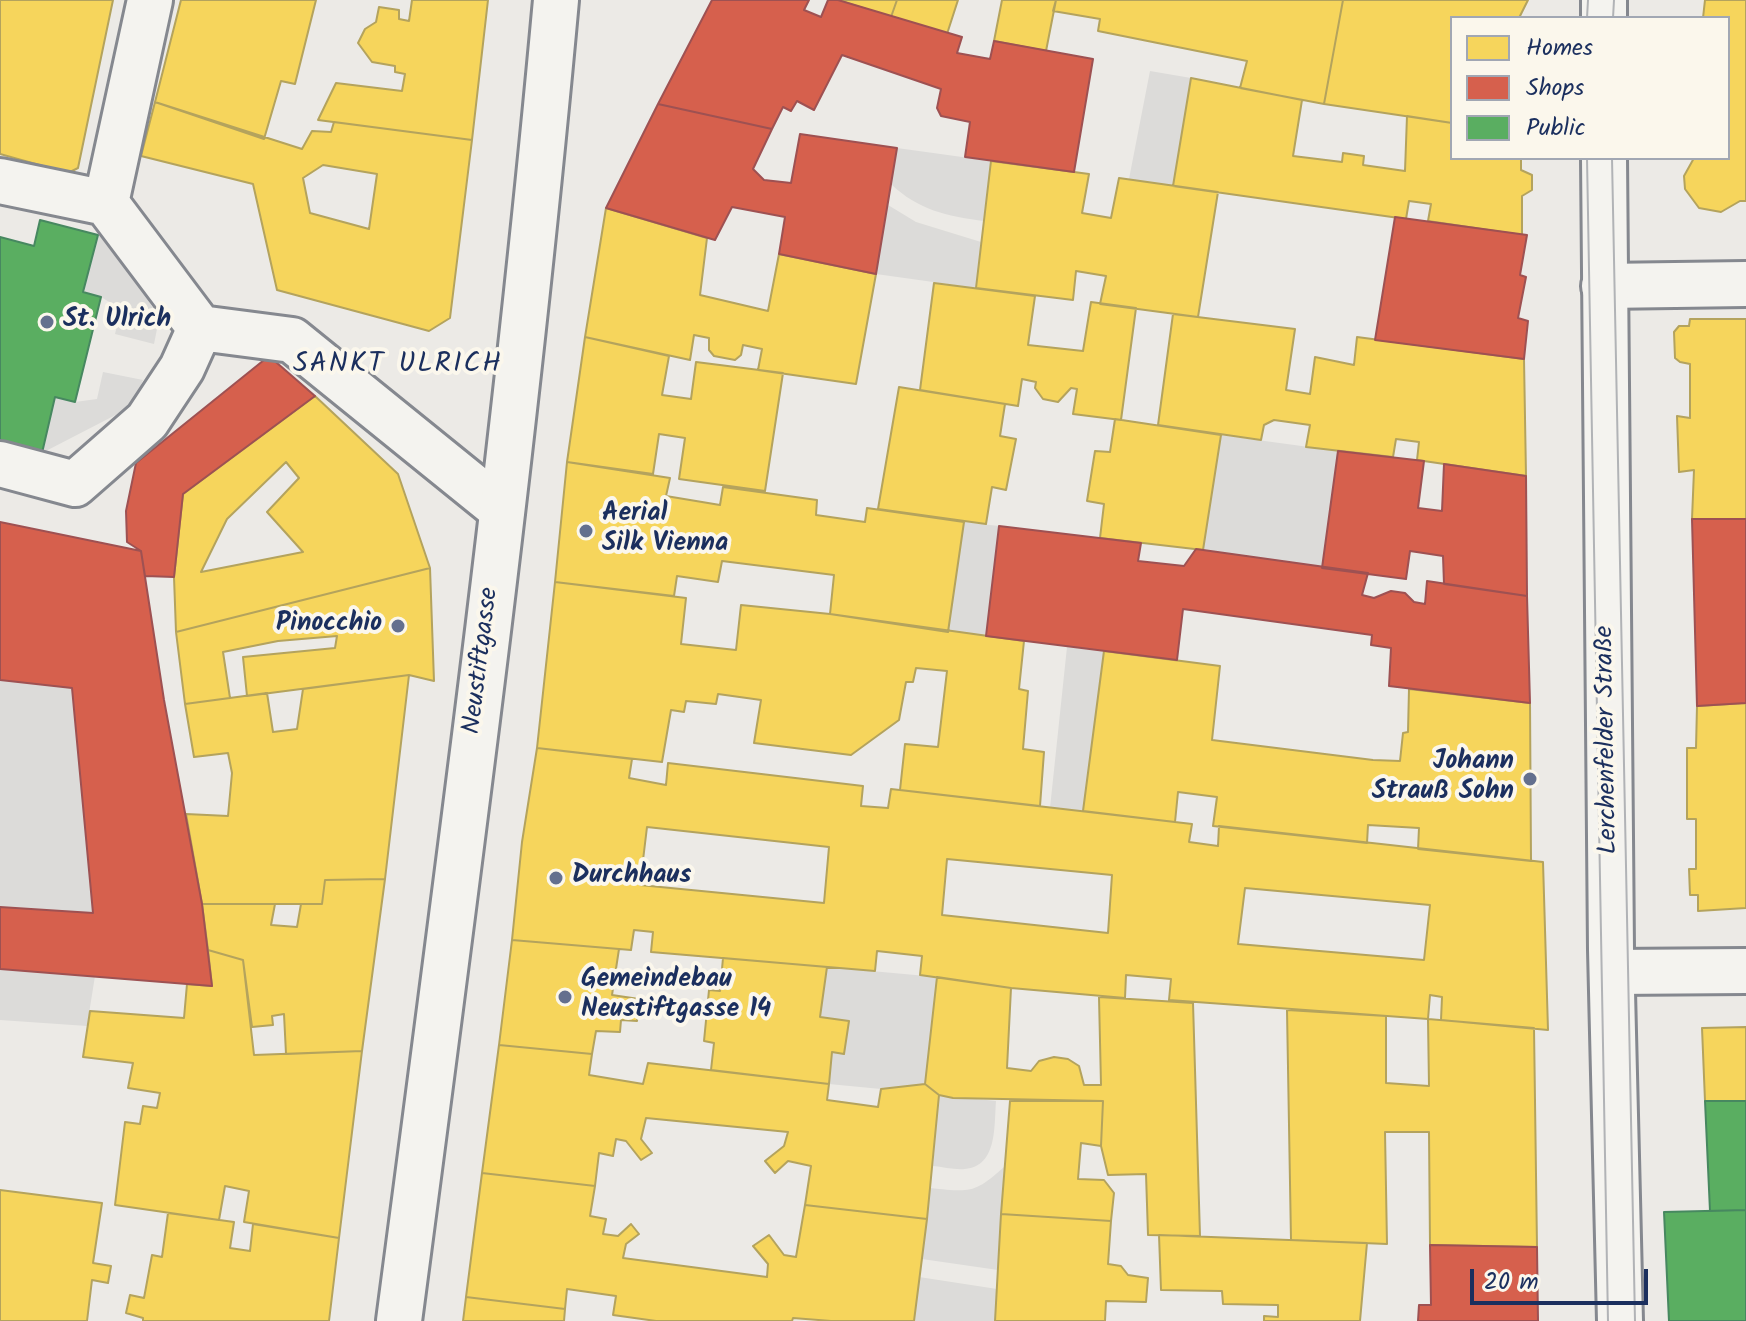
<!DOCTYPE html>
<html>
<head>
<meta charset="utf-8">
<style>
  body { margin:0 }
  #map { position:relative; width:1746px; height:1321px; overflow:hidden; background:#eceae6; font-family:Kalam,sans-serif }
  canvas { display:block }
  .legend { position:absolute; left:1450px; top:16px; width:280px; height:144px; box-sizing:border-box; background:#fbf7ec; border:2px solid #a1a7b3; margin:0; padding:10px 14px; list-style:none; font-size:24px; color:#1b2f5e }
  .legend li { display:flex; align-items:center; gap:16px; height:40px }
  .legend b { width:40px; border:2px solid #a1a7b3 }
  .scale { position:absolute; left:1470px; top:1269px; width:178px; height:36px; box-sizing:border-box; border:4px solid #1b2f5e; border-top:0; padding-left:10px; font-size:24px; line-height:28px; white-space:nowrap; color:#1b2f5e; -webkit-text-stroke:6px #fbf7ec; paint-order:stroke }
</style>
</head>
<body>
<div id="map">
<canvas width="1746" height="1321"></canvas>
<ul class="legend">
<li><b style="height:22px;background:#f6d55c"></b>Homes</li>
<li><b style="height:22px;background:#d6604d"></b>Shops</li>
<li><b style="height:22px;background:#5aae61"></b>Public</li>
</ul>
<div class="scale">20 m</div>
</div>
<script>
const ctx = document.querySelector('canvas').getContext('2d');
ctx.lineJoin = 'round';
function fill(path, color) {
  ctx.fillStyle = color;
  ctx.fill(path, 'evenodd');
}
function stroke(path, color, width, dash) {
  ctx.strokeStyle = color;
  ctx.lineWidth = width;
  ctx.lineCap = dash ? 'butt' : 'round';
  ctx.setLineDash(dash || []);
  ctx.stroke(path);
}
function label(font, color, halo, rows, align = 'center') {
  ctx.font = font + ' Kalam,sans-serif';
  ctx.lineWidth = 8;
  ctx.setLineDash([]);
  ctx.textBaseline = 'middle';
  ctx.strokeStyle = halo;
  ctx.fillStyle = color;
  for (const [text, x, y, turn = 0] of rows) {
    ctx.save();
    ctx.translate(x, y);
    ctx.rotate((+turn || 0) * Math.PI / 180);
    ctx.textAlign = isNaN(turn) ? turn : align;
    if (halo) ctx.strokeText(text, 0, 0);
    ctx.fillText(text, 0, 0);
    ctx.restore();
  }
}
const green = new Path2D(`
  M1150 71 1191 78 1173 186 1129 179Z
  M897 148 991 161 983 221C947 216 918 210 891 184Z
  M888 205 916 222 981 242 976 288 876 274Z
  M98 235 112 237 159 319 154 344 115 334 121 309 101 297 83 292Z
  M103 372 143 380 133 406 42 453 55 397 75 402 97 399Z
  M1221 435 1338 451 1322 568 1203 550Z
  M964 522 999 526 986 636 948 632Z
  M1067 647 1104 651 1083 811 1050 808Z
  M0 680 72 688 93 913 0 907Z
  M827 967 937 977 925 1084 881 1089 829 1084 832 1052 844 1053 848 1022 820 1017Z
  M0 969 95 976 87 1026 0 1020Z
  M939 1095 996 1101C994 1125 998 1166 965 1169 955 1170 943 1167 933 1166Z
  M1004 1167 998 1270 922 1259 930 1188C970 1192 974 1194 1004 1167Z
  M919 1277 997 1289 995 1321H914Z`);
const homes = new Path2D(`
  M0 0H113L78 168 68 173 0 154Z
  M181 0H316L295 84 281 81 264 139 155 102Z
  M412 0H488L472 140 318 120 336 83 402 91 405 74 395 72V66L372 62 358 43 365 29 376 22 379 7 399 10V19L409 21Z
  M838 0H897L891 17Z
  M897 0H958L947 34 891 17Z
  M1002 0H1056L1046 51 994 41Z
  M1056 0H1343L1324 104 1240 88 1247 61 1098 31 1100 19 1053 11Z
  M1343 0H1528L1519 18H1452V123L1324 104Z
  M1705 0H1746V201H1740L1721 212 1699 208 1685 189 1684 176 1694 158H1728V18H1703Z
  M1191 78 1302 100 1293 156 1342 162 1343 153 1364 156 1363 165 1405 171 1407 116 1452 123V158H1521V170L1532 175V190L1522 196V235L1428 221 1431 204 1409 201 1406 219 1173 186Z
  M155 102 302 149 312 131 331 132 334 122 472 140 450 318 429 331 277 290 253 184 141 156ZM323 165 377 174 369 229 310 213 303 178Z
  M991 161 1089 174 1082 213 1111 218 1119 178 1218 192 1198 317 1100 304 1106 276 1076 271 1073 300 976 288Z
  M606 208 707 238 700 295 768 311 779 254 876 274 856 384 758 370 762 349 743 345 741 355 735 360 714 356 709 350V338L694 335 690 360 585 337Z
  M934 283 1035 296 1028 345 1083 351 1091 302 1136 308 1121 420 1073 414 1077 389 1071 388 1058 402 1043 399 1035 388 1036 382 1022 379 1018 406 920 390Z
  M1173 314 1295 329 1286 390 1310 394 1315 357 1354 365 1357 337 1524 359 1526 476 1417 460 1419 442 1396 439 1393 457 1306 447 1310 425 1274 420 1264 425 1261 440 1158 425Z
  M1690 319H1746V519H1692L1694 470 1679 472 1677 416 1690 418V364L1680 362 1675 358 1674 332 1679 326H1689Z
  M585 337 669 356 662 395 691 399 696 362 783 373 765 491 679 479 685 438 659 434 653 474 567 462Z
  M899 387 1005 404 1000 436 1016 439 1006 490 992 487 986 524 878 509Z
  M315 396 398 474 430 568 176 632 174 577 183 494ZM286 462 299 478 267 512 303 552 201 572 227 519Z
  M1115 419 1221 435 1203 550 1100 538 1104 504 1087 501 1095 451 1110 452Z
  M567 462 670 478 666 496 720 505 723 487 817 500 816 515 865 522 867 508 964 522 948 632 830 614 834 575 722 561 718 582 677 576 674 596 555 582Z
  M430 568 434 681 409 675 247 696 243 657 335 648 337 636 278 641 223 652 230 698 185 704 176 632Z
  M555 582 686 598 681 644 736 650 741 605 830 614 1024 641 1019 689 1028 691 1023 749 1044 752 1040 806 900 790 905 744 938 747 947 671 916 668 913 682H906L899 720 851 755 754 743 761 700 718 694 716 704 686 701 684 712 671 710 662 762 537 748Z
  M1104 651 1220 666 1212 740 1373 760 1400 761 1403 733 1408 732 1409 689 1530 703 1531 861 1418 849 1419 828 1368 825 1367 843 1213 826 1217 797 1178 792 1175 822 1083 811Z
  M409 675 385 879 325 880 322 904H202L186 814 228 816 232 773 228 753 194 757 185 704 267 693 273 732 297 729 303 689Z
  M1746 703V908L1698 911V895H1690L1689 869H1696V819H1687V748H1696L1697 706Z
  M537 748 632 759 629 778 666 785 668 763 863 786 861 806 888 808 891 789 1192 824 1189 842 1218 846 1219 826 1543 862 1548 1030 1441 1020 1442 997 1430 995 1428 1019 1169 1000 1171 979 1126 975 1125 998 1011 988 920 975 922 956 877 951 875 971 651 952 653 932 634 930 631 950 512 940 522 842ZM647 827 829 847 824 903 640 885ZM947 859 1112 875 1108 933 942 915ZM1245 888 1430 905 1424 960 1238 944Z
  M385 879 362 1051 286 1054 284 1014 272 1016 273 1025 252 1027 243 960 208 950 202 904H275L271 925 297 927 301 904H322L325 880Z
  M512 940 619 949 612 995 639 999 637 1021 621 1020 620 1032 596 1031 592 1054 499 1045Z
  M208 950 243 960 254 1055 362 1051 339 1238 244 1222 249 1191 225 1186 219 1220 115 1205 125 1122 140 1124 143 1106 157 1108 160 1093 128 1088 133 1063 83 1057 90 1011 184 1018 187 984 212 986Z
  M723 958 827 967 820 1017 849 1021 844 1054 832 1052 829 1084 711 1070 714 1043 704 1041 709 990 720 991Z
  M937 977 1011 988 1007 1068 1031 1071 1039 1061 1054 1057 1068 1059 1079 1066 1084 1085H1101L1099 997 1193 1003 1200 1236 1148 1235 1146 1174 1108 1175 1101 1146 1103 1101 953 1098 939 1095 925 1084Z
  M1287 1010 1386 1016V1083L1429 1086 1428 1019 1534 1028 1537 1247 1430 1245 1429 1132H1385L1387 1244 1291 1240Z
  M1746 1027V1101H1705L1702 1028Z
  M499 1045 592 1054 589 1075 643 1084 648 1063 829 1084 827 1100 878 1107 881 1089 925 1084 939 1095 927 1219 805 1205 811 1166 788 1161 775 1173 765 1161 784 1146 788 1132 646 1118 641 1139 652 1153 641 1160 626 1141 616 1139 613 1156 599 1153 595 1186 482 1173Z
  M1010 1101H1103L1101 1146 1081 1143 1078 1179 1104 1180 1114 1193 1111 1221 1001 1214Z
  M482 1173 595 1186 590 1216 606 1219 603 1234 618 1236 631 1224 639 1234 626 1244 623 1258 767 1277 768 1264 753 1246 769 1235 784 1255 796 1257 805 1205 927 1219 914 1321H831L793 1318 792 1321H656L613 1315 616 1296 567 1289 565 1309 466 1297Z
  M0 1190 102 1203 93 1263 111 1266 108 1283 92 1280 87 1321H0Z
  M168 1213 234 1222 230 1248 250 1251 253 1224 339 1238 329 1321H143V1318L126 1313 130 1295 144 1298 152 1255 162 1257Z
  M1001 1214 1111 1221 1108 1264 1121 1266 1128 1275 1148 1278 1146 1302 1106 1301 1105 1321H995Z
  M1159 1235 1367 1243 1360 1321H1264V1316L1278 1317V1305L1223 1304 1222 1291 1161 1290Z
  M466 1297 565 1309 564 1321H463Z`);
const shops = new Path2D(`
  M712 0H809L804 10 821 17 828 0H838L962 37 957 53 990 59 994 41 1093 59 1074 172 965 157 970 122 941 116 937 108 941 89 842 55 814 110 797 101 791 111 783 107 772 129 658 104Z
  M658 104 772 129 753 169 764 180 791 183 800 134 897 148 876 274 779 254 785 217 732 207 715 240 606 208Z
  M1395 217 1527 235 1520 275 1526 277 1518 318 1528 321 1524 359 1375 340Z
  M269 356 315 396 183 494 174 577 145 576 141 551 127 542 126 511 136 463Z
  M1338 451 1424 461 1418 508 1442 511 1444 464 1526 476 1527 596 1444 584 1443 556 1410 551 1406 579 1322 568Z
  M1692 519H1746V703L1697 706Z
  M0 522 141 551 164 700 202 904 212 986 0 969V907L93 913 72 688 0 680Z
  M999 526 1141 543 1138 561 1184 566 1196 549 1368 573 1362 595 1374 598 1391 591 1405 593 1414 602 1425 604 1427 581 1527 596 1530 703 1389 686 1391 648 1371 645 1372 635 1183 609 1177 660 986 636Z
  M1430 1245 1537 1247 1538 1321H1418L1419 1305H1431Z`);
const public = new Path2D(`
  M40 220 98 235 83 292 101 297 75 402 55 397 42 453 0 442V237L34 246Z
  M1705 1101H1746V1210L1710 1211Z
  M1746 1210V1321H1669L1664 1212Z`);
const street = new Path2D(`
  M0 181 106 203 200 328
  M106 203 150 0
  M1604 286 1746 284
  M0 464 75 484 147 421 182 368 200 328 292 340 502 510
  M1612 972 1746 971`);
const secondary = new Path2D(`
  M1604 18V0
  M1604 158 1611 950 1620 1321
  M399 1321C457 881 516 442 556 0`);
const tram = new Path2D(`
  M1587 18 1588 0
  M1613 18 1614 0
  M1587 158 1608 1321
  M1612 158 1635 1321`);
const markers = [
  [47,322,8,"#64708e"],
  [586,531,8,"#64708e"],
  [398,626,8,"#64708e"],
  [1530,779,8,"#64708e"],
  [556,878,8,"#64708e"],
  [565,997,8,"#64708e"]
];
const poiNames = [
  ["St. Ulrich",63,322],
  ["Aerial",602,516],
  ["Silk Vienna",602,546],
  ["Pinocchio",382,626,"right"],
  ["Johann",1514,764,"right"],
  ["Strauß Sohn",1514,794,"right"],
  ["Durchhaus",572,878],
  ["Gemeindebau",581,982],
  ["Neustiftgasse 14",581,1012]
];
const streetNames = [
  ["Neustiftgasse",483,661,-83],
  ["Lerchenfelder Straße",1609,740,-91]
];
const neighbourhoodNames = [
  ["SANKT ULRICH",398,366]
];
fill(green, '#dcdbd9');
fill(homes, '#f6d55c');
stroke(homes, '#b4a35d', 2);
fill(shops, '#d6604d');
stroke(shops, '#9e5152', 2);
fill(public, '#5aae61');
stroke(public, '#478860', 2);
stroke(street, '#85888f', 50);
stroke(secondary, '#85888f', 50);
stroke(street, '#f4f3ef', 44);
stroke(secondary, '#f4f3ef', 44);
stroke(tram, '#b1b3b6', 2);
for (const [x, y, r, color] of markers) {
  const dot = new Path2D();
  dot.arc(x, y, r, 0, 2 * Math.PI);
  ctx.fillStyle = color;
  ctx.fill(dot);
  stroke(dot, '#fbf7ec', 3);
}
label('bold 26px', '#1b2f5e', '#fbf7ec', poiNames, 'left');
label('26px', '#1b2f5e', '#fbf7ec', streetNames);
ctx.letterSpacing = '2px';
label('28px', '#1b2f5e', '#fbf7ec', neighbourhoodNames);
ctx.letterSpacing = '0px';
</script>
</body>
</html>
